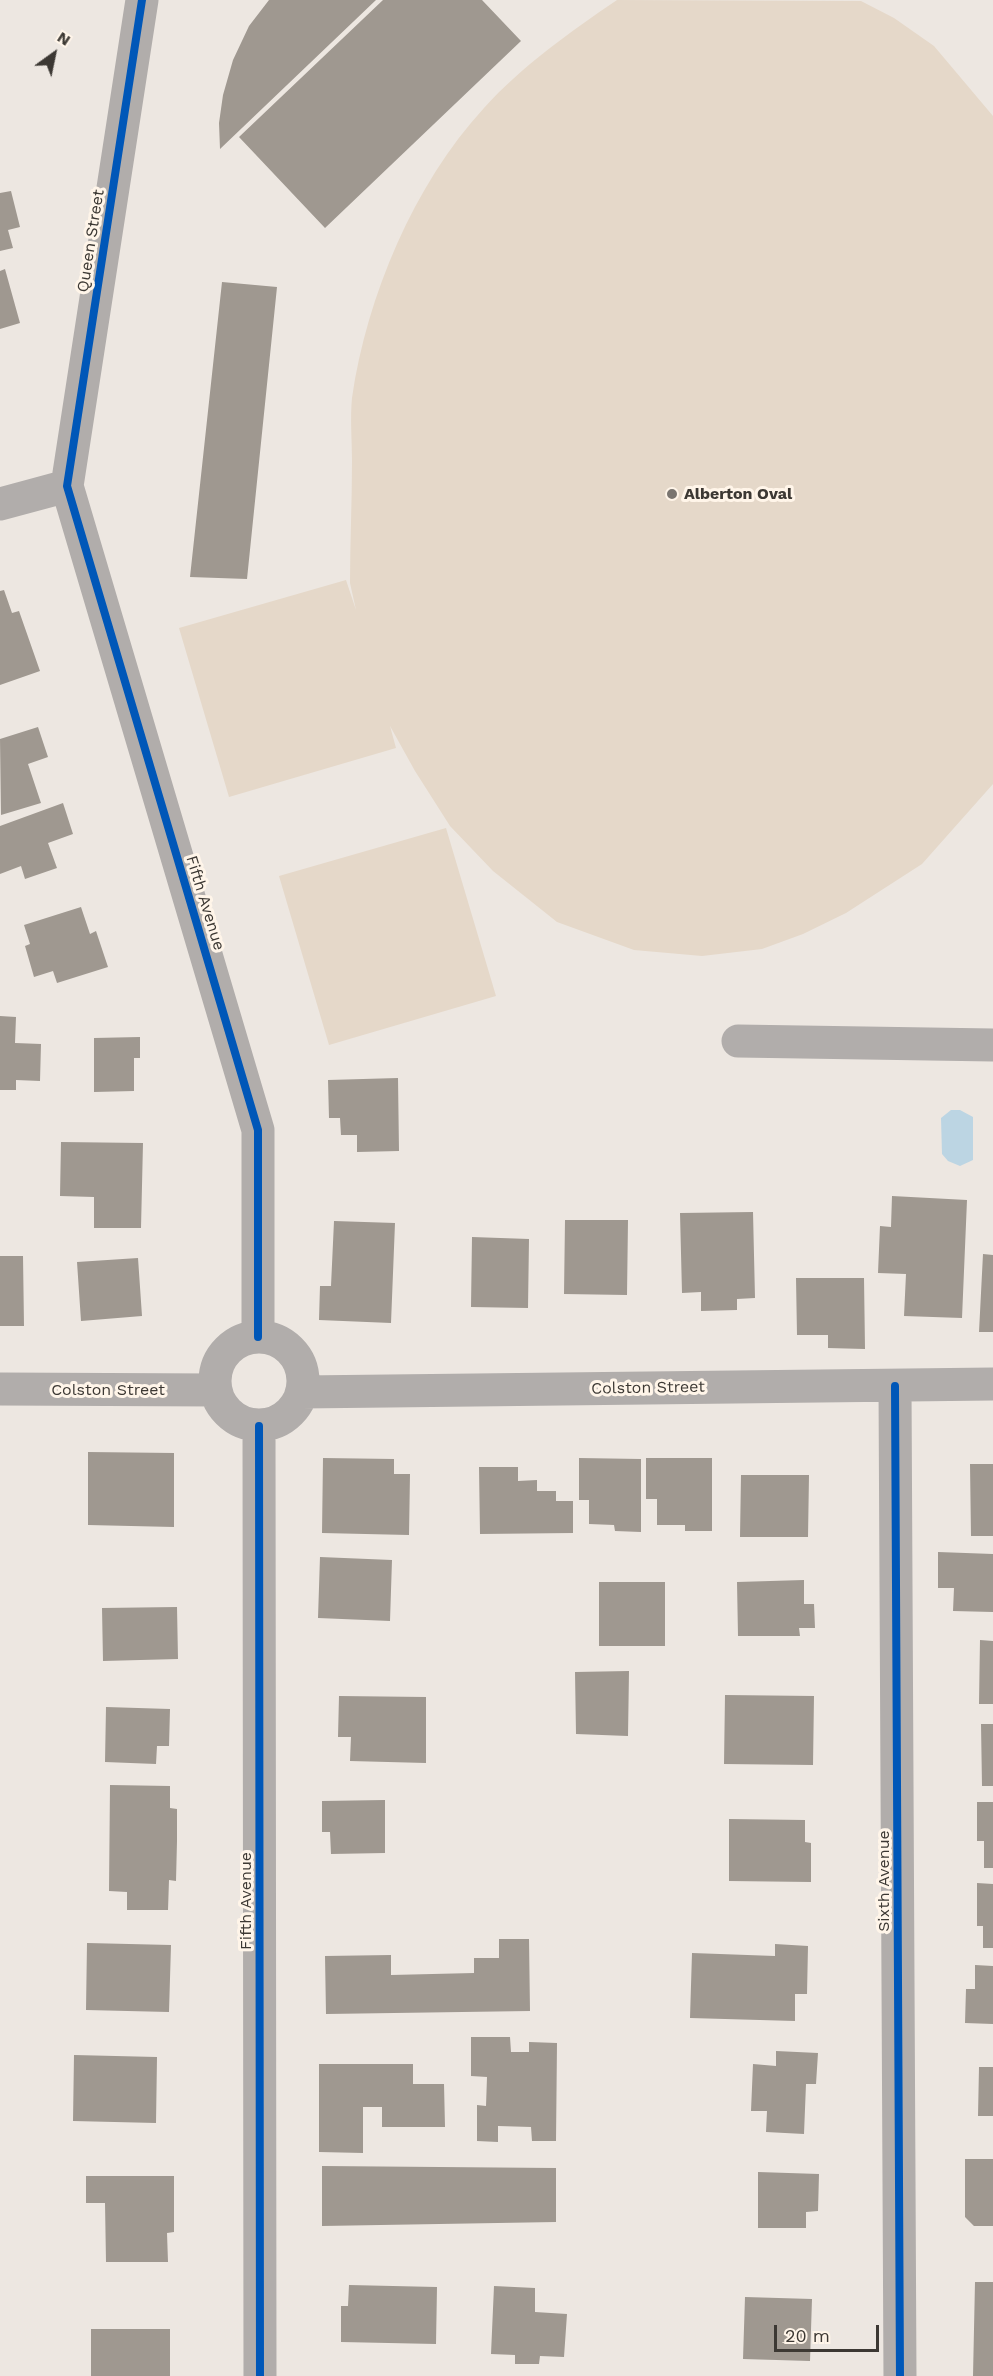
<!DOCTYPE html>
<html>
<head>
<meta charset="utf-8">
<style>
  body { margin:0 }
  #map { position:relative; width:993px; height:2376px; overflow:hidden; background:#ede7e1; font-family:"Work Sans",sans-serif }
  canvas { display:block }
  .north { position:absolute; left:24px; top:24px; width:60px; height:60px; -webkit-text-stroke:4px #fff5e9; paint-order:stroke; rotate:33deg; font-size:16px; font-weight:700; line-height:24px; text-align:center; color:#3c3833 }
  .north::after { content:''; display:block; margin:auto; width:21px; height:27px; background:#3c3833; clip-path:polygon(50% 0,100% 100%,50% 72%,0 100%) }
  .scale { position:absolute; left:774px; top:2325px; width:105px; height:27px; box-sizing:border-box; border:3px solid #3c3833; border-top:0; padding-left:8px; font-size:18px; line-height:21px; white-space:nowrap; color:#3c3833; -webkit-text-stroke:4px #fff5e9; paint-order:stroke }
</style>
</head>
<body>
<div id="map">
<canvas width="993" height="2376"></canvas>
<div class="north">N</div>
<div class="scale">20 m</div>
</div>
<script>
const ctx = document.querySelector('canvas').getContext('2d');
ctx.lineJoin = 'round';
function fill(path, color) {
  ctx.fillStyle = color;
  ctx.fill(path, 'evenodd');
}
function stroke(path, color, width, dash) {
  ctx.strokeStyle = color;
  ctx.lineWidth = width;
  ctx.lineCap = dash ? 'butt' : 'round';
  ctx.setLineDash(dash || []);
  ctx.stroke(path);
}
function label(font, color, halo, rows, align = 'center') {
  ctx.font = font + ' "Work Sans",sans-serif';
  ctx.lineWidth = 6;
  ctx.setLineDash([]);
  ctx.textBaseline = 'middle';
  ctx.strokeStyle = halo;
  ctx.fillStyle = color;
  for (const [text, x, y, turn = 0] of rows) {
    ctx.save();
    ctx.translate(x, y);
    ctx.rotate((+turn || 0) * Math.PI / 180);
    ctx.textAlign = isNaN(turn) ? turn : align;
    if (halo) ctx.strokeText(text, 0, 0);
    ctx.fillText(text, 0, 0);
    ctx.restore();
  }
}
const green = new Path2D(`
  M617 0 861 1 894 18 934 46 993 116V784L922 864 846 913 803 934 762 949 702 956 634 950 557 922 493 871 450 826 415 771 390 726 396 748 229 797 179 628 346 580 356 610 350 583C350 543 352 502 352 461 352 440 350 418 352 398 367 296 414 184 484 108 522 66 570 32 617 0Z
  M446 828 496 996 329 1045 279 876Z`);
const water = new Path2D(`
  M951 1110H960L973 1117V1160L960 1166 948 1161 942 1154 941 1118Z`);
const building = new Path2D(`
  M269 0H376L220 149 219 123 223 95 233 60 249 26Z
  M383 0H482L521 41 325 228 239 137Z
  M11 191 20 227 8 230 13 248 0 251V193Z
  M5 269 20 323 0 329V271Z
  M222 282 277 287 247 579 190 577Z
  M4 590 12 613 19 611 40 671 0 685V591Z
  M38 727 48 757 28 764 41 803 1 815 0 739Z
  M63 803 73 834 48 843 57 868 25 879 21 866 0 874V826Z
  M81 907 90 934 96 931 108 967 57 983 53 971 34 977 25 946 30 944 24 925Z
  M0 1016 16 1017 15 1043 41 1044 40 1081 16 1080V1090H0Z
  M140 1037V1058H134V1091L94 1092V1038Z
  M398 1078 399 1151 357 1152V1135H341L340 1118H329L328 1080Z
  M61 1142 143 1143 141 1228H94V1197L60 1196Z
  M892 1196 967 1200 962 1318 904 1316 906 1274 878 1273 880 1226 891 1227Z
  M753 1212 755 1298 737 1299V1310L701 1311V1292L682 1293 680 1213Z
  M565 1220H628L627 1295 564 1294Z
  M334 1221 395 1223 391 1323 319 1320 320 1286H331Z
  M472 1237 529 1239 528 1308 471 1307Z
  M983 1254 993 1255V1332H979Z
  M0 1256H23L24 1326H0Z
  M138 1258 142 1316 81 1321 77 1262Z
  M796 1278H864L865 1349 828 1348V1335H797Z
  M88 1452 174 1453V1527L88 1525Z
  M323 1458 394 1459V1474H410L409 1535 322 1533Z
  M579 1458 641 1459V1532L615 1531 614 1525 589 1524V1500H579Z
  M646 1458H712V1531H685V1525H657V1499H646Z
  M970 1464H993V1536H971Z
  M479 1467H518V1481L537 1480V1491H556V1501H573V1533L480 1534Z
  M741 1475H809L808 1537H740Z
  M938 1552 993 1554V1612L953 1611 954 1588H938Z
  M320 1557 392 1560 390 1621 318 1618Z
  M804 1580V1604H814L815 1628H799L800 1636H738L737 1582Z
  M599 1582H665V1646H599Z
  M177 1607 178 1659 103 1661 102 1608Z
  M980 1640 993 1641V1704H979Z
  M629 1671 628 1736 576 1734 575 1672Z
  M725 1695 814 1696 813 1765 724 1764Z
  M339 1696 426 1697V1763L350 1761 351 1737H338Z
  M106 1707 170 1709 169 1746H157L156 1764 105 1762Z
  M981 1724H993V1786H982Z
  M110 1785 170 1786V1808L177 1809V1841L176 1881 169 1880 168 1910H127V1892L109 1891Z
  M385 1800V1853L331 1854 330 1832H322V1801Z
  M977 1802H993V1868H984V1841H977Z
  M729 1819 805 1820V1842L811 1843V1882L729 1881Z
  M977 1883 993 1884V1948H983V1926H977Z
  M499 1939H529L530 2011 326 2014 325 1956 391 1955V1975L474 1973V1958H499Z
  M87 1943 171 1945 169 2012 86 2010Z
  M775 1944 808 1946 807 1994H795V2021L690 2018 692 1953 775 1956Z
  M975 1965 993 1966V2024L965 2023 966 1989H975Z
  M471 2037H510L511 2052H529V2042L557 2043 556 2141H532L531 2127 498 2126V2142L477 2141V2105L486 2106 487 2077 471 2076Z
  M776 2051 818 2053 816 2084H806L804 2134 766 2132 767 2111H751L753 2064 776 2066Z
  M74 2055 157 2057 156 2123 73 2121Z
  M319 2064H413V2084H444L445 2127H382V2107H363V2153L319 2152Z
  M979 2067H993V2116H978Z
  M965 2159H993V2226H974L965 2217Z
  M322 2166 556 2168V2222L322 2226Z
  M758 2172 819 2174 818 2211 806 2212V2228H758Z
  M86 2176H174V2232L167 2233 168 2262H106L105 2203H86Z
  M975 2282H993V2376H973Z
  M349 2285 437 2287 436 2344 341 2342V2306H348Z
  M494 2286 535 2288V2312L567 2314 564 2357 540 2356 539 2364H515V2355L491 2354Z
  M745 2297 812 2299 810 2361 743 2359Z
  M91 2329H170V2376H91Z`);
const minor = new Path2D(`
  M142 0 67 486 258 1130V1337
  M0 504 67 486
  M738 1041 993 1045
  M215 1381a44 44 0 1 1 88 0a44 44 0 1 1-88 0Z
  M895 1386 900 2376
  M0 1389 215 1390
  M302 1392 993 1384
  M259 1426 260 2376`);
const cycleway = new Path2D(`
  M142 0 67 486 258 1130V1337
  M895 1386 900 2376
  M259 1426 260 2376`);
const markers = [
  [672,494,6,"#7a7570"]
];
const streetNames = [
  ["Queen Street",91,241,-81],
  ["Fifth Avenue",205,903,73],
  ["Colston Street",648,1388,-1],
  ["Colston Street",108,1390],
  ["Sixth Avenue",884,1881,-90],
  ["Fifth Avenue",246,1901,-90]
];
const poiNames = [
  ["Alberton Oval",684,494]
];
fill(green, '#e5d8c9');
fill(water, '#bcd5e3');
fill(building, '#9f9890');
stroke(minor, '#b1adab', 33);
stroke(cycleway, '#0057b8', 8);
for (const [x, y, r, color] of markers) {
  const dot = new Path2D();
  dot.arc(x, y, r, 0, 2 * Math.PI);
  ctx.fillStyle = color;
  ctx.fill(dot);
  stroke(dot, '#fff5e9', 2);
}
label('16px', '#3c3833', '#fff5e9', streetNames);
label('bold 16px', '#3c3833', '#fff5e9', poiNames, 'left');
</script>
</body>
</html>
